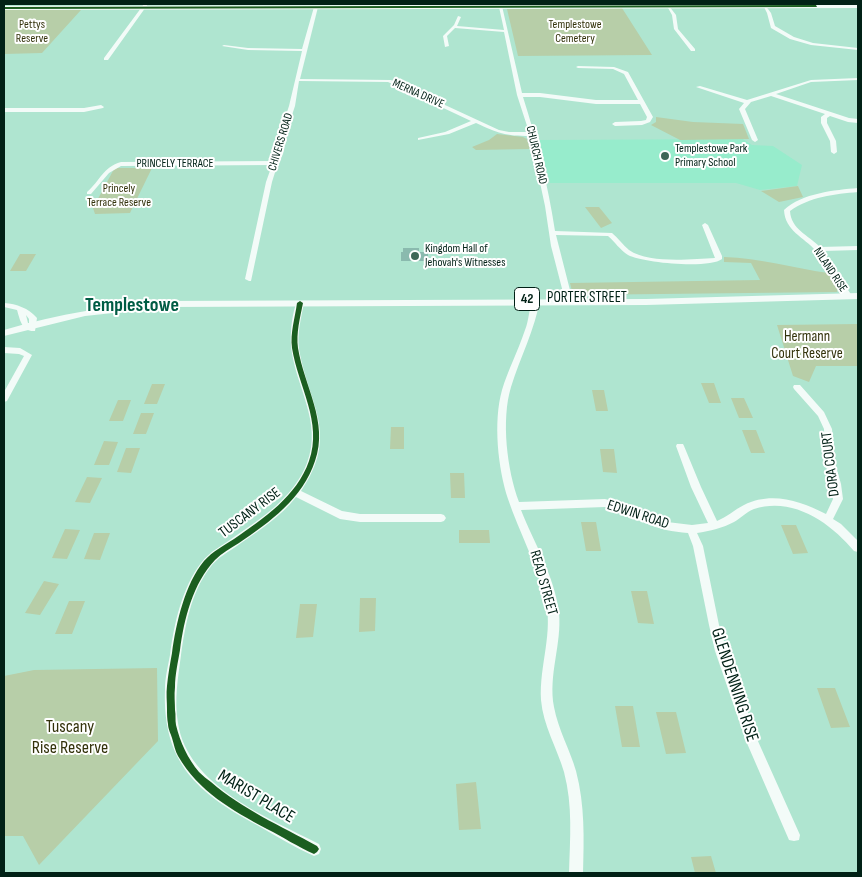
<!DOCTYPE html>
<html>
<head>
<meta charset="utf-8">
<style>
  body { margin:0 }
  #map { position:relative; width:862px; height:877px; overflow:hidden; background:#afe5d0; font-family:"Sofia Sans Condensed",sans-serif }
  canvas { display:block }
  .frame { position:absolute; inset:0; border:5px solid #012116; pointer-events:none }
</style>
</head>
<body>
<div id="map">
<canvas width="862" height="877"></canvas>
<div class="frame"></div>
</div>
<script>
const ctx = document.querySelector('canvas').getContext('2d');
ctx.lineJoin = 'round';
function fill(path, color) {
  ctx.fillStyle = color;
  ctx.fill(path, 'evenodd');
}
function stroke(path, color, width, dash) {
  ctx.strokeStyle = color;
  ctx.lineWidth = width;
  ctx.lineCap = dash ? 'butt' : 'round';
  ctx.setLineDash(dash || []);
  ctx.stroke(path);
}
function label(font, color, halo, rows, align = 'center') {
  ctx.font = font + ' "Sofia Sans Condensed",sans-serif';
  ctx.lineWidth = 4;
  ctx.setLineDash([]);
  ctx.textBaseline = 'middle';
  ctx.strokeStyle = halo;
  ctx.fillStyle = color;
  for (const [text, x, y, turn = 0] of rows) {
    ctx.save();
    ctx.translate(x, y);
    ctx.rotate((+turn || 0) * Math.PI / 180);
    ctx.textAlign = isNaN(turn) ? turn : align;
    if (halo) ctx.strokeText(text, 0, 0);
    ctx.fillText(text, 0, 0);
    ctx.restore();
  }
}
const built = new Path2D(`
  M743 139 752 145 773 146 802 165 797 186 760 190 736 183H550L539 140Z`);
const green = new Path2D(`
  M622 8 652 55 518 56 507 9Z
  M4 10H81L42 53 4 54Z
  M656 117 693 122 743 124 749 139 680 140 651 125 656 122Z
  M497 134 523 137 527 139 530 149 476 150 472 147 489 140Z
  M117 168H152L130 213 95 214 93 208 114 169Z
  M798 186 803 197 779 202 761 191Z
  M585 207H599L612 223 601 228Z
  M20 254H36L26 271H10Z
  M724 257C760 258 793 268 828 273L838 288 837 292 573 295 570 283 760 280 751 263 724 262Z
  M858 324V366H816L809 382 793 376 777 325Z
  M701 383H714L721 403H709Z
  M152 384H165L157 404H144Z
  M592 390H604L608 411H596Z
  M731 398H744L753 418H739Z
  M118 400H131L123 421H109Z
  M141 413H154L146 434H133Z
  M391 427H404V449H390Z
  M742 430H756L765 453H751Z
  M104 441 118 442 109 465H94Z
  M126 448H140L131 473 117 472Z
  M600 449H614L617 473 603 472Z
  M450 473H464L465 498H451Z
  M87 477 102 478 90 503 75 502Z
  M581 522H596L601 551H586Z
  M781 525H796L808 553 793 554Z
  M65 529 80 530 67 559 52 558Z
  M489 530 490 543H459V530Z
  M94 533H110L100 560 84 559Z
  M44 581 59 584 40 615 25 613Z
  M631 591H647L654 624 638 623Z
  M360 598H376L375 631 359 632Z
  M69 601H85L72 634H55Z
  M300 604H317L313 637 296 638Z
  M157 668 158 741 39 865 23 836H4V676L34 670Z
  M817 688H835L850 727 831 728Z
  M615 706H633L640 747H622Z
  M656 712H676L686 753 666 754Z
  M476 782 481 829 459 830 456 784Z
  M711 856 716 873H695L691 857Z`);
const building = new Path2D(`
  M403 248H419V252H428V261H401V252H403Z`);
const minor = new Path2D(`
  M144 4H148L108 60H104V58Z
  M763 5H765L771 13 775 26 794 37 813 43 858 48V50L811 45 790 39 771 28 767 13Z
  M316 6 318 7 300 79 391 80 499 130 509 132H529L517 95 504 32 455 28 447 36 449 46 445 47 443 36 454 25 458 16 461 17 457 26 504 30 499 7 502 6 522 93H540L596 100H638L624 74 613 69 578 68 576 67 578 66 614 67 628 72 653 117 650 122 642 125 615 126 612 124 615 122 641 121 646 120 647 117 640 104H596L540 97H523C537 141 548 185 555 231L612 233C618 238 623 245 629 250 649 264 692 259 715 258L702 225 705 223 708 225 722 256V259C709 269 643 263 628 255 620 250 615 242 608 236L556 235 573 302 572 304H566L551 246 545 206 530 136C505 136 498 133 476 123L449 134 418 140V138L445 132 471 121 388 82 299 81 295 106 287 130 283 154 277 166 272 182 251 281H249L245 279 266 182 272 165 121 166 109 173 91 194H87V192C100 181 103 167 121 162L273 161 277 154 281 130 289 106 302 51 248 50 222 46 224 45 248 48 302 49 314 7Z
  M667 6H669L676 15 678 29 695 49V51H691L674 29 672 15Z
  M858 78V80L811 82 776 94 849 118 858 119V123L848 122 830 116 827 118V123L836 141 837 152 834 154 831 152 830 141 821 123V117L825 114 771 96 751 102 745 109 758 140 755 142 752 140 739 109 744 103 696 87 700 86 747 100 811 80Z
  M101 105 104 107 103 108 84 112H4V108H84Z
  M858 188V192C835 194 809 197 790 211 791 229 808 235 820 247L858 246V250L823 251 852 296 848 298H845C836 282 828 265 816 251 804 237 785 231 784 210 802 193 835 190 858 188Z
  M533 297H536L540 299C535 330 520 357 511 387 501 420 507 470 519 502L605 499 624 504 652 518 667 522 692 525 708 523 691 487 676 446 677 444H683L684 446 701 487 717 521C727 517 734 510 744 505 771 491 801 501 826 514L833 499 831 484 825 463 824 429 818 416 794 389 793 387 794 385H800L824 412 832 429 835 463 841 484 843 499 833 519 841 524 858 541V552L854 551C831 523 793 496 754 509 746 512 741 518 734 522 723 528 710 531 697 533L703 546 719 625 727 651 757 739 800 835 799 840 794 841 789 840 746 741 715 651 709 625 693 546 688 533C673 532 659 529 645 523 632 518 620 510 605 507L521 510C534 543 555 577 559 613 562 644 548 675 554 707 558 729 570 750 576 771 585 805 584 839 583 873H569C570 839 573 806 564 772 557 748 543 725 541 700 539 665 554 632 545 598 537 564 519 532 508 499 498 468 493 422 502 390 508 370 518 351 525 330 529 320 529 308 533 297Z
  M297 301H300L304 303C301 318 297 334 299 349 309 406 340 434 301 491L342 511 360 514H441L444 515 446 518 444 521 441 522H360L340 519 296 497C281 516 260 530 241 543 229 552 217 557 209 569 191 593 185 626 181 655 178 678 174 700 178 723 187 786 269 818 319 844L321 849 319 854 314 856C294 847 276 836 257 825 197 793 162 762 165 689 165 678 168 666 170 655 174 624 182 588 201 563 210 551 222 546 234 537 262 518 294 497 307 463 323 422 295 386 291 346 290 332 292 314 297 301Z
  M4 303C17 304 28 308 37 318L35 331C22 332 20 320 17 310L4 307ZM26 315 29 319V323H28Z
  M4 347 20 348 32 355 7 401 4 402V392L24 356 19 354 4 353Z`);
const major = new Path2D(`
  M858 4V8L4 10V6Z
  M858 293V299L646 305 169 307 85 316 4 336V330C58 314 113 305 169 301L646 299Z`);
const cycleway = new Path2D(`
  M816 5 817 7 4 9V7Z
  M300 301 303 303C300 318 296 333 298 348 304 386 329 422 315 461 303 498 270 522 239 543 231 548 222 553 215 560 193 583 184 619 180 650 178 662 175 675 175 687 174 695 175 703 175 710 176 715 175 720 176 725 180 742 188 759 199 772 203 776 207 779 211 782 242 809 281 826 317 846L319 849 317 852 314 854C298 847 283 837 267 829 232 810 199 792 178 756 175 751 174 744 172 738 171 734 168 729 168 724 167 719 167 714 167 709 167 701 166 694 167 686 168 675 170 664 172 653 176 623 185 584 204 561 213 551 223 546 234 539 263 519 297 496 309 461 323 422 298 386 292 348 290 333 295 318 297 303Z`);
const markers = [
  [665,156,5,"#3e6657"],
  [415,256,5,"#3e6657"]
];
const farParknames = [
  ["Pettys",32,25],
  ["Reserve",32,39],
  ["Templestowe",575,25],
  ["Cemetery",575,39],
  ["Princely",119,189],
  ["Terrace Reserve",119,203]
];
const farStreetnames = [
  ["MERNA DRIVE",418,94,24],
  ["CHIVERS ROAD",281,142,-73],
  ["CHURCH ROAD",536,155,77],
  ["PRINCELY TERRACE",175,164],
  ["NILAND RISE",830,270,56]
];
const farPoinames = [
  ["Templestowe Park",675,149],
  ["Primary School",675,163],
  ["Kingdom Hall of",425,249],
  ["Jehovah's Witnesses",425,263]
];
const shields = [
  [527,299,25]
];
const shieldNames = [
  ["42",527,299]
];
const streetNames = [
  ["PORTER STREET",587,298],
  ["DORA COURT",831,464,-97],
  ["TUSCANY RISE",250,513,-37],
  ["EDWIN ROAD",638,515,18],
  ["READ STREET",543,583,74]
];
const parkNames = [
  ["Hermann",807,337],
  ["Court Reserve",807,354]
];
const nearStreetnames = [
  ["GLENDENNING RISE",734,685,72],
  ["MARIST PLACE",256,797,31]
];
const nearParknames = [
  ["Tuscany",70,727],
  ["Rise Reserve",70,748]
];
const districtNames = [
  ["Templestowe",132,306]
];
fill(built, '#97eccc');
fill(green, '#b7cea8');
fill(building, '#8abaae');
fill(minor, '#f3fbf8');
fill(major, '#f3fbf8');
fill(cycleway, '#1b5e20');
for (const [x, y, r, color] of markers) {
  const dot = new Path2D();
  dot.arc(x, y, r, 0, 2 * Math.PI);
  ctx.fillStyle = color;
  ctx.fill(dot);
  stroke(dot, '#fff', 2);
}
label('12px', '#33320b', '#fff', farParknames);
label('12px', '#012116', '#fff', farStreetnames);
label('12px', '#012116', '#fff', farPoinames, 'left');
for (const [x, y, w] of shields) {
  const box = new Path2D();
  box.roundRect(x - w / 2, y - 11.5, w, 23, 4);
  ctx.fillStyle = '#fff';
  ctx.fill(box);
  stroke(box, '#012116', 1);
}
label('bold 14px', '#012116', null, shieldNames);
label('15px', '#012116', '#fff', streetNames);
label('15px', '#33320b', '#fff', parkNames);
label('18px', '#012116', '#fff', nearStreetnames);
label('18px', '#33320b', '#fff', nearParknames);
label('bold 20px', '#005c44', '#fff', districtNames);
</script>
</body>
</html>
